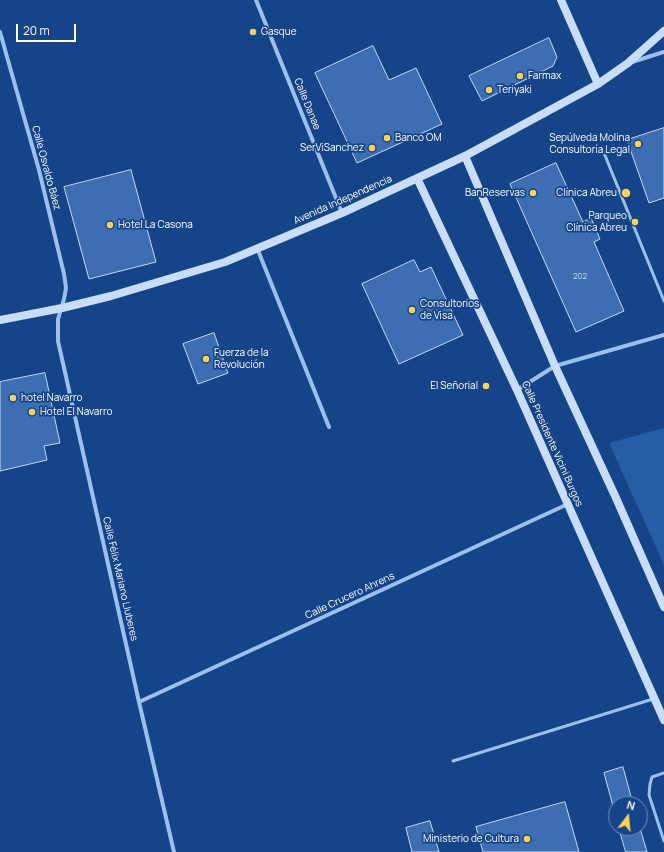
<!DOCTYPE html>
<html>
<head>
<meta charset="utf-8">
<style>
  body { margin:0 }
  #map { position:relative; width:664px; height:852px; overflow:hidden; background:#154488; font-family:Manrope,sans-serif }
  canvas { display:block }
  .north { position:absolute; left:608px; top:796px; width:40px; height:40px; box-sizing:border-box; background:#154488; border:1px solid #738fb8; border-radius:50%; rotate:16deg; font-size:11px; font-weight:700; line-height:16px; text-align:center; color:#fff }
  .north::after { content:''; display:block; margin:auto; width:14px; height:18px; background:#ffd359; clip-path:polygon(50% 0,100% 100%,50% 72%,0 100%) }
  .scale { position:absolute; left:16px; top:24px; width:60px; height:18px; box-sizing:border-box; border:2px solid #fff; border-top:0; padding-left:5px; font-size:12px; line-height:14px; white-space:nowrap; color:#fff; -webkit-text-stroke:3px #154488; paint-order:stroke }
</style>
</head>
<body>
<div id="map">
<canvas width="664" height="852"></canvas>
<div class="north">N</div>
<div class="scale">20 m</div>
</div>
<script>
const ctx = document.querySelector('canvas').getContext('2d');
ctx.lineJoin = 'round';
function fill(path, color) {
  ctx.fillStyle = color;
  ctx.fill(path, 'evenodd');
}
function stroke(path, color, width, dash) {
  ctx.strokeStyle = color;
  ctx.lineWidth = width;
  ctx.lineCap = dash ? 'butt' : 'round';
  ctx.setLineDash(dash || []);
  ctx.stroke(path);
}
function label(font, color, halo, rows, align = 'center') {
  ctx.font = font + ' Manrope,sans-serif';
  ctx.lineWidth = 3.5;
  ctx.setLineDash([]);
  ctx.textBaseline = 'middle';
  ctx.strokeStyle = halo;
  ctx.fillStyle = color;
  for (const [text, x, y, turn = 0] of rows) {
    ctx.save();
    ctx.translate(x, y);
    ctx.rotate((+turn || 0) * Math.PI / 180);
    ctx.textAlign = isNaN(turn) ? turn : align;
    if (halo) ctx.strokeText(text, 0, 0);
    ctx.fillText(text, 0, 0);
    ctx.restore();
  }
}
const green = new Path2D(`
  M664 428V565L609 443Z`);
const building = new Path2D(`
  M549 38 557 57 553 66 482 101 469 76Z
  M373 46 389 80 416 68 442 124 357 163 315 73Z
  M664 128V198L649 203 627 140Z
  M556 163 583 222 591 218 600 239 594 242 624 311 576 332 510 184Z
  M131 170 156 262 89 279 64 187Z
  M414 260 420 272 431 267 463 335 399 364 362 284Z
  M214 333 228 373 198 384 183 344Z
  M45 373 60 443 44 446 47 460 0 471V382Z
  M623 767 633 804H616V817L604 773Z
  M565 802 579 852H483L476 827Z
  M430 821 439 852H412L406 828Z
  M619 828H640L647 852H626Z`);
const lane = new Path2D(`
  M602 148 664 301
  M453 761 653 699
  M664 773 652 777 650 784 649 795 664 841`);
const street = new Path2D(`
  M256 0 342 213
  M0 32 39 170 64 274 66 288 64 299 58 319V341L139 702 174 852
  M632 62 664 52
  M257 248 329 427
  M517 390 555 366 664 335
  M139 702 568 504`);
const secondary = new Path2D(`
  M561 0 598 84
  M465 156 555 366 616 498 664 607
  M417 178 517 390 664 720
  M0 320 62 308 111 296 225 262 342 213 465 156 598 84 628 63 664 31`);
const markers = [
  [253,32,4,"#ffd359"],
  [520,76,4,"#ffd359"],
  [489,90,4,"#ffd359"],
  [387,138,4,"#ffd359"],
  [638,144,4,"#ffd359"],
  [372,148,4,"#ffd359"],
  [533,193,4,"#ffd359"],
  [626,193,5,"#ffd359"],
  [635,222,4,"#ffd359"],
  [110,225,4,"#ffd359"],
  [412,310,4,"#ffd359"],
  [206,359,4,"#ffd359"],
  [486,386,4,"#ffd359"],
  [13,398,4,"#ffd359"],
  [32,412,4,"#ffd359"],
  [527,839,4,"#ffd359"]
];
const numberNames = [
  ["202",580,277]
];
const poiNames = [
  ["Gasque",261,32],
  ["Farmax",528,76],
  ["Teriyaki",497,90],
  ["Banco OM",395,138],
  ["Sepúlveda Molina",630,138,"right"],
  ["Consultoría Legal",630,150,"right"],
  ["SerViSanchez",364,148,"right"],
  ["BanReservas",525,193,"right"],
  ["Clínica Abreu",617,193,"right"],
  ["Parqueo",627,216,"right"],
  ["Clínica Abreu",627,228,"right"],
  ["Hotel La Casona",118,225],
  ["Consultorios",420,304],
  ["de Visa",420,316],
  ["Fuerza de la",214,353],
  ["Revolución",214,365],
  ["El Señorial",478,386,"right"],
  ["hotel Navarro",21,398],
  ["Hotel El Navarro",40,412],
  ["Ministerio de Cultura",519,839,"right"]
];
const streetNames = [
  ["Calle Danae",307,104,68],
  ["Calle Osvaldo Báez",46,168,75],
  ["Avenida Independencia",343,200,-24],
  ["Calle Presidente Vicini Burgos",552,444,66],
  ["Calle Félix Mariano Lluberes",120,579,77],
  ["Calle Crucero Ahrens",350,596,-25]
];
fill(green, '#275da7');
fill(building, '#3d6eb2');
stroke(building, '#c1dafb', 1);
stroke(lane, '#9bbfef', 3);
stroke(street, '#9bbfef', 4);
stroke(secondary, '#c8ddfa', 8);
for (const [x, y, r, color] of markers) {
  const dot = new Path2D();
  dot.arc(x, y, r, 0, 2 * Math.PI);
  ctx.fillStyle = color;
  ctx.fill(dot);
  stroke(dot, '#154488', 1.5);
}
label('8px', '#cedbec', null, numberNames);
label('10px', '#fff', '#154488', poiNames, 'left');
label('10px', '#fff', '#154488', streetNames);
</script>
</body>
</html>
